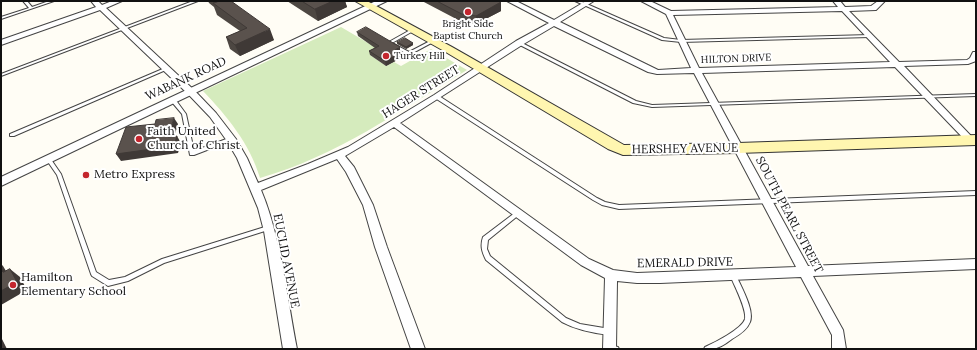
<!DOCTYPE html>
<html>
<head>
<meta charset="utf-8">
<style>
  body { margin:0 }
  #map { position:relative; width:977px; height:350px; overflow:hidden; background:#fffdf5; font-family:Lora,serif }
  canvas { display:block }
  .frame { position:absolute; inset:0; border:2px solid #111; pointer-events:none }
</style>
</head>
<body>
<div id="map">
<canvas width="977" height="350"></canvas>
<div class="frame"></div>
</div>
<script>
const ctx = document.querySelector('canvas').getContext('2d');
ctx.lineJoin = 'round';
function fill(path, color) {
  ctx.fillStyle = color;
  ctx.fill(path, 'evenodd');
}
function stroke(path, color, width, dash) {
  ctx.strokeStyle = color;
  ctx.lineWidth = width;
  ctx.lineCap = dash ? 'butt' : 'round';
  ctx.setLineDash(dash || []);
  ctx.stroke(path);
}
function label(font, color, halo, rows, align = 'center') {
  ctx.font = font + ' Lora,serif';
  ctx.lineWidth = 4;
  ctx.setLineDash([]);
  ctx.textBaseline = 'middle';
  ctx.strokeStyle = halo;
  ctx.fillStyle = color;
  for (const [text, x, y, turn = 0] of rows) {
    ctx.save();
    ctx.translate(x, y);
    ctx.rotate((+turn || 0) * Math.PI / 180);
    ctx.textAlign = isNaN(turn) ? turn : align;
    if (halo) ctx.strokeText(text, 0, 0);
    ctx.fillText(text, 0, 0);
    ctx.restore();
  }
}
const green = new Path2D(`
  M341 27 380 50 370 55 386 66 394 62 401 66 431 49 467 70C399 111 337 156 260 178 250 144 227 116 203 91Z`);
const service = new Path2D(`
  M23 1H27L32 7 49 1H54L1 19V17L29 8Z
  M193 1H198L1 76V74Z
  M575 1H580L664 38 681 40 870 35 872 36 870 37 681 42 662 40Z
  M412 29H413L415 30 392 43 409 52 432 40H433L435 41 409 55 387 43Z
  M518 42H520L636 101 652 105 976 94V96L652 107 633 103 518 44Z
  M165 68H167L168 69 14 136H10V134Z
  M435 96H439L597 198 605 202 619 205 976 191V195L619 209 602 205 593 200 435 98Z
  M171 99H175L186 114 194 151 229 138H233V140L194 155H190L182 114 171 101Z
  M48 157 50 158 61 174 96 272 109 280 125 277 162 259 268 226H270L271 228 270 230H268L164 263 128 281 108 286 92 276 91 274 57 175 46 159Z
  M518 211 520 212 521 213 520 214 488 240 487 249 490 256 566 318 580 324 610 329 612 330 613 332 612 334 610 335C593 333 577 330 562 322L486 260C482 252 480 246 483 237L516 212Z
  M733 272 735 273C740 285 755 310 750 322 747 330 739 335 732 339 727 343 719 348 713 349 710 349 707 349 704 349L705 347C714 343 742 329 745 319 747 309 734 285 730 275L731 273Z
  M609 345 618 347 619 349H606L607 346Z`);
const minor = new Path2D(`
  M91 1H98L102 5 112 1H122L106 8 194 90 216 113 236 139 247 158 258 183 308 164 348 147 434 95 516 41 549 23 507 1H516L554 20 586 1H594L560 22 654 68 658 70 691 68 666 14 641 1H650L671 11 838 7 833 1H840L845 7 871 6 878 1H885L876 10 849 11 899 62 967 60 970 58 973 52H976V61L968 64 904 66 973 138 975 140 973 142H967L895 67 702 73 808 266 976 259V269L813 276 843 330 846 349H832V335L801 277 660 283H637L617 281 616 348 603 349 605 278 581 265 394 127 345 156 354 167 373 205 387 247 425 349H411L375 247 363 205 346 172 337 159 261 190C281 237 287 298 297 349H283L264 231 258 208 237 158 227 141 210 117 188 94 100 10 1 45V40L96 7ZM842 11 890 62 699 68 673 15ZM554 26 648 72 657 74 694 73 796 267 637 273 613 270 589 259 400 123 522 45Z`);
const tertiary = new Path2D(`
  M376 1H387L1 186V177Z`);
const secondary = new Path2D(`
  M355 1H367L452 47 624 145 738 143 976 135V145L738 153 623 155 608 149 444 51Z`);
const wall = new Path2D(`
  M208 1H231L274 40 240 56 230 49 226 37 240 31 217 15 214 7 209 3Z
  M287 1H345L347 7 318 21Z
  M422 1H498L501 2V11L476 24 462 22Z
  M357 32 400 52 401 58 386 66 370 55 369 51 375 48 358 36Z
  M397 42 413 43V45L406 49 397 44Z`);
const shadedWall = new Path2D(`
  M333 1H345L347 7 318 21 315 9Z
  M501 2V11L476 24V16Z
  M270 29 274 40 240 56 235 45Z
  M413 43V45L406 49V47Z
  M400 47V52L396 54 395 50Z
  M401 53V58L386 66 385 61Z
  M174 118 178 124 172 144 168 137Z
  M177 136 181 143 178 153 121 161 116 154Z
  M1 264 3 266 12 281 1 270Z
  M10 269 20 277 27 290 1 305V291Z
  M1 337 7 349H1Z`);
const building = new Path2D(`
  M217 1H231L270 29 235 45 226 37 247 28 213 3 217 2Z
  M302 1H333L315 9Z
  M437 1H498L501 2 476 16 462 14Z
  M366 27 400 47 395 50 401 53 385 61 369 51 379 46 357 32Z
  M405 38 413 43 406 47 397 42Z
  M174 118 168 137 177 136 174 146 116 154 126 127 155 124 156 120Z
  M10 269 17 282 1 291V270L3 272Z`);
const markers = [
  [468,12,4,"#c4262e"],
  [386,56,4,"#c4262e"],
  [139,139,4,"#c4262e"],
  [86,175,4,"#c4262e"],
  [13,285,4,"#c4262e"]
];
const farPoinames = [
  ["Bright Side",468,24],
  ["Baptist Church",468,36],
  ["Turkey Hill",394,56,"left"]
];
const farStreetnames = [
  ["HILTON DRIVE",736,59,-2]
];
const streetNames = [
  ["WABANK ROAD",186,79,-25],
  ["HAGER STREET",421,92,-32],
  ["HERSHEY AVENUE",685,149,-1],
  ["SOUTH PEARL STREET",789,215,62],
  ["EUCLID AVENUE",286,261,79],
  ["EMERALD DRIVE",685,263,-1]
];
const poiNames = [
  ["Faith United",147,132],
  ["Church of Christ",147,146],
  ["Metro Express",94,175],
  ["Hamilton",21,278],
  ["Elementary School",21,292]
];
fill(green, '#d5ebbd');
stroke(service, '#444', 2);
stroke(minor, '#444', 2);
stroke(tertiary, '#444', 2);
stroke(secondary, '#333', 2);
fill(service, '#fff');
fill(minor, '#fff');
fill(tertiary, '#fff');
fill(secondary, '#fff6b0');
fill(wall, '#4d4742');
fill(shadedWall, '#3f3936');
fill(building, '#5a524d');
stroke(building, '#3f3936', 1);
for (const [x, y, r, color] of markers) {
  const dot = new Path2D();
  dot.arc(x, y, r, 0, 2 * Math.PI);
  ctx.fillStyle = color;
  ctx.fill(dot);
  stroke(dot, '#fff', 1.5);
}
label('10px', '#111', '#fff', farPoinames);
label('10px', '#111', '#fff', farStreetnames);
label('12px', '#111', '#fff', streetNames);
label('12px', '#111', '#fff', poiNames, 'left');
</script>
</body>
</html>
